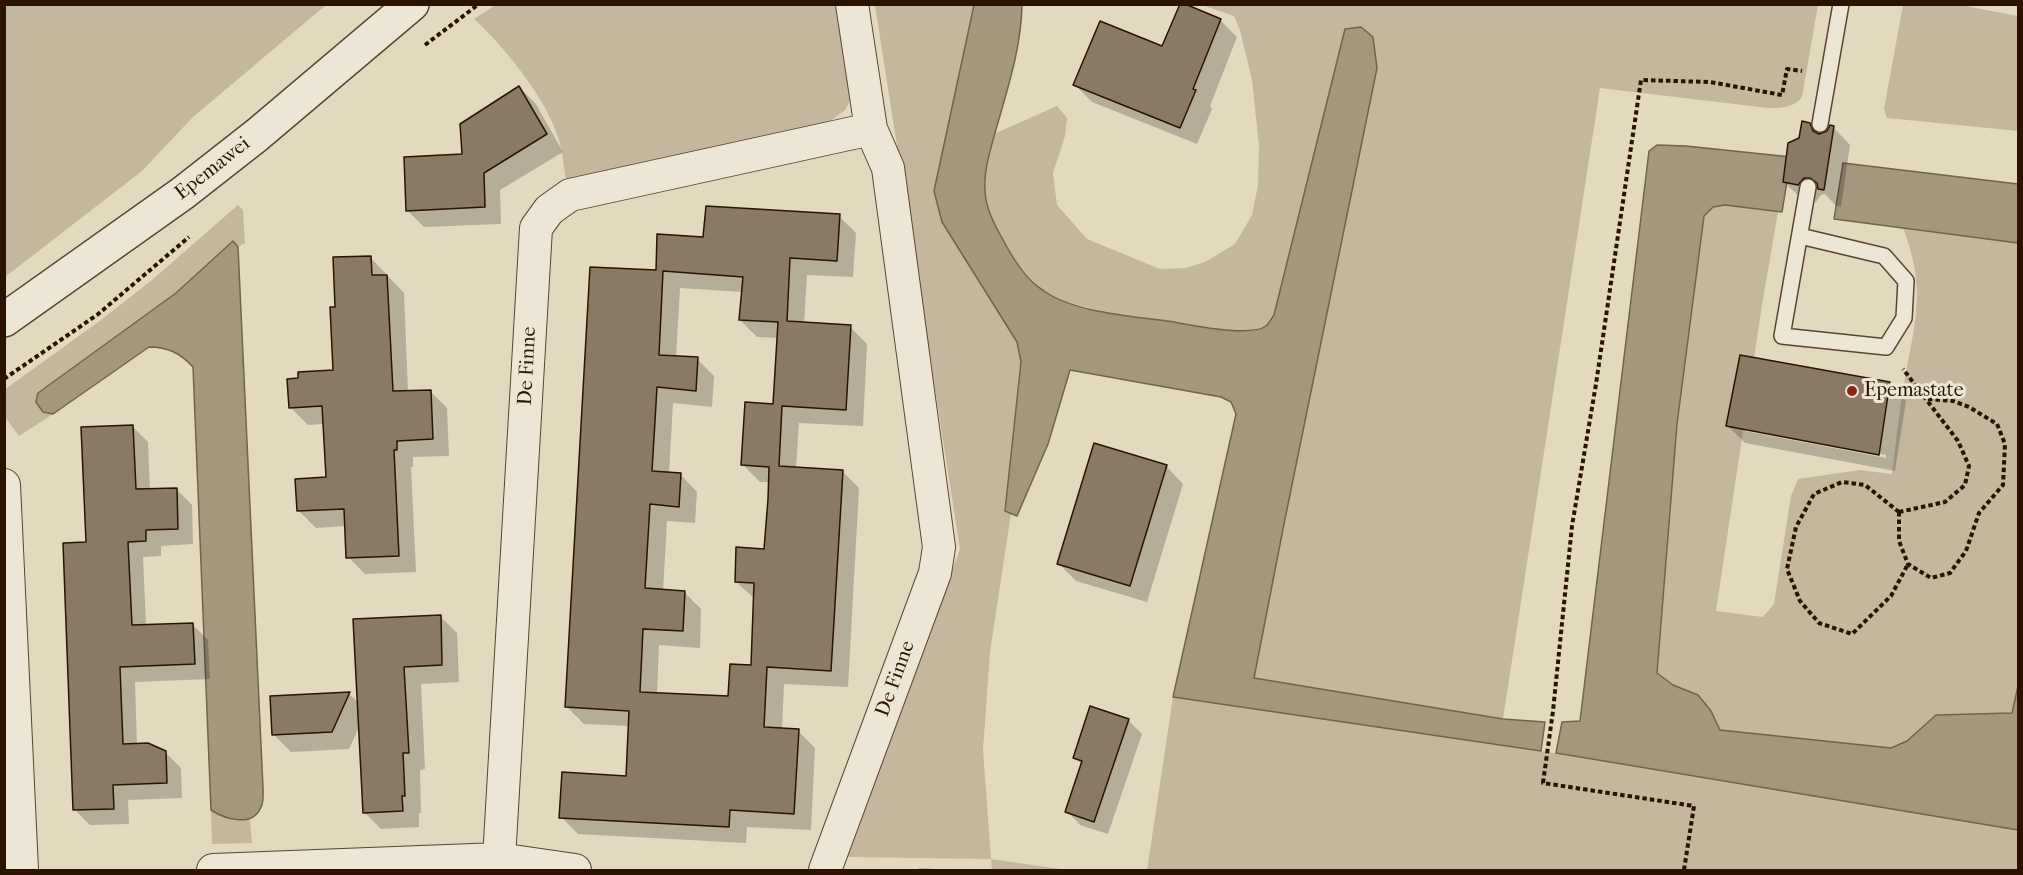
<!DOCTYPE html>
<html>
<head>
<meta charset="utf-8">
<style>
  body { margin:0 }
  #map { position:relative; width:2023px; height:875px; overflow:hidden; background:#e3d9be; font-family:"IM FELL French Canon",serif }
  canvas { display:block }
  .frame { position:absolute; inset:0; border:6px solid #2c1301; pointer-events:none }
</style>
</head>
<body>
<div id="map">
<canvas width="2023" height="875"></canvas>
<div class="frame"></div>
</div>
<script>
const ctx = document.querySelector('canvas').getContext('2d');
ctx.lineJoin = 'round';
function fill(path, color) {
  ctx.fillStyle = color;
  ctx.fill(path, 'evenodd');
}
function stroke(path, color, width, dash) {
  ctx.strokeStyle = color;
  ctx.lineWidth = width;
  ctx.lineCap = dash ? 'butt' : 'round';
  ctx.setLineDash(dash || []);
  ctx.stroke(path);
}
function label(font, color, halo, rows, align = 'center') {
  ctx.font = font + ' "IM FELL French Canon",serif';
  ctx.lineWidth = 6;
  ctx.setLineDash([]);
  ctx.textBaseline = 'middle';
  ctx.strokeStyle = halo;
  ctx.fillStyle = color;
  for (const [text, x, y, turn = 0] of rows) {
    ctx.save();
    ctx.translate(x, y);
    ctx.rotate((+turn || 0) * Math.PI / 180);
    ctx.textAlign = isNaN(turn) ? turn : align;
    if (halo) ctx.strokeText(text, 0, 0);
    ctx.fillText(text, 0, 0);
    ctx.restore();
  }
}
const green = new Path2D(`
  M5 4H326V5L193 117 142 171 5 277Z
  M497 4 836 5 850 101 845 110 829 122 566 181C564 169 563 156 560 144 550 103 505 47 474 19Z
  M875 5H974L934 191 1017 342 1021 362 1005 511 1011 513 990 652 983 750 991 859 1067 870H992L991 859 847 857 960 549Z
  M1202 5H1818L1802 97C1794 108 1780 108 1768 108L1600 88 1503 719 1254 678 1284 524 1377 68 1372 37 1345 29 1274 315 1265 327 1243 332 1118 315 1062 301 1042 291 1015 261 993 223 984 196 987 166 996 133 1057 106 1067 118 1065 136 1053 173 1057 205 1087 239 1160 269 1186 268 1205 262 1235 244 1252 215 1258 185 1259 146 1252 80 1240 30 1234 16Z
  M1903 5H1960L2018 16V131L1887 118 1884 109Z
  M238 205 243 210 245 243 238 247 232 242 176 293 36 402 43 412 53 414 19 436 5 417 4 390 101 320 152 280Z
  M1725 205 1778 212 1762 305 1716 611 1763 617 1774 604 1791 496 1798 479 1860 470 1892 474C1896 442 1899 410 1905 378 1916 318 1926 288 1903 228L2018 243V686L2012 714 1936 715 1907 741 1891 748 1720 730 1711 711 1698 695 1673 685 1657 673 1677 424 1704 216 1713 207Z
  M1173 697 1541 751 2018 830V870H1147Z
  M211 810C224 818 235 820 250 819L252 843 212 844Z`);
const water = new Path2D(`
  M974 5H1022C1021 60 999 111 987 164 981 195 987 212 1002 238 1012 257 1025 279 1044 291 1073 312 1131 316 1167 321 1188 324 1250 338 1266 326 1269 323 1272 318 1274 315L1345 29 1361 27 1373 37 1377 68 1284 524 1254 678 1503 719 1545 722 1541 751 1173 697 1236 414 1231 402 1221 397 1070 370 1048 444 1017 516 1005 511 1021 362 1017 342 942 222 934 191Z
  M1657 145 1686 146 1791 157 1782 212 1725 205 1713 207 1704 216 1677 424 1657 673 1673 685 1698 695 1711 711 1720 730 1891 748 1907 741 1936 715 2012 713 2018 686V830L1556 753 1562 722 1580 721 1649 151Z
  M1843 163 2018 184V243L1834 219Z
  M233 241 238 247 263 788C263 794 264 802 261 807 253 828 225 819 211 810L193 367C180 353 168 347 149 347L53 414 43 412 36 402 38 393 176 293Z`);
const shadow = new Path2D(`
  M1220 20 1237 37 1210 106 1212 109 1197 144 1092 102 1075 85 1163 47Z
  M519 87 536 104 563 152 500 190 501 224 424 227 407 210 463 155Z
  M1810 124 1820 135 1833 127 1850 145 1841 207 1836 206 1825 194 1821 195 1816 202 1802 199 1784 182 1800 139Z
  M839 216 856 233 853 277 807 275 804 324 850 327 867 344 863 426 799 423 796 469 842 471 859 488 848 687 784 684 782 730 798 731 815 748 811 830 747 827 746 843 578 834 561 817 628 777 630 726 584 724 567 707 657 272 705 238ZM680 288 743 292 740 320 757 337 778 338 774 406 743 465 760 482H770L766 550 736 582 755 599 753 667 730 698 657 694 659 645 700 648 701 609 684 592 663 591 667 521 695 523 697 492 680 474H669L673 403 712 407 714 376 697 359 676 358Z
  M370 257 404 293 408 392 430 391 447 408 449 456 413 457V467H411L416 572 365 574 348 557 346 526 316 528 299 511 327 479 324 424 308 425 290 407 335 372 337 309Z
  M1889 384 1906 401 1895 471 1745 443 1728 426ZM1745 428 1886 455V458L1745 431Z
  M132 426 148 442 150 490 176 489 192 505 193 544 161 546V556L143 557 146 626 192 624 208 640 210 679 135 682 137 745 165 752 181 768 182 798 128 800 129 824 90 825 75 810 88 543Z
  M1166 466 1183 484 1147 602 1076 581 1059 564Z
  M440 616 457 633 459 682 421 684 425 769 420 770 421 813H419V827L381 829 364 812 360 725 349 749 291 752 274 735 349 694 359 703Z
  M1128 720 1142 734 1108 834 1080 825 1067 811 1082 765 1075 757Z
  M919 868 954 870H919Z`);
const building = new Path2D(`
  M1180 4H1185L1221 19 1193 89 1196 90 1180 128 1073 85 1100 21 1162 46Z
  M519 86 547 134 484 173 485 207 406 211 404 157 462 154 460 124Z
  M1802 121 1810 123 1813 131 1819 134 1827 131 1830 125 1834 126 1824 190 1818 189 1817 183 1810 178H1804L1798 185 1783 182 1788 143 1799 138Z
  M706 206 840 214 837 261 790 258 787 321 851 325 846 410 782 406 779 466 843 470 831 671 767 667 764 727 799 729 794 814 730 810 729 827 559 818 562 772 626 776 629 711 565 707 590 267 656 270 657 234 703 237ZM663 271 743 277 739 320 778 322 773 404 745 402 741 465 769 467 768 499 764 549 736 547 735 582 754 583 751 665 730 664 728 696 640 692 643 629 683 631 685 591 645 588 650 504 679 507 681 473 652 471 657 387 696 391 698 357 659 355Z
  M371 256 372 275H387L393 391 431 390 433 439 397 441V450H394L399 556 346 558 344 509 297 511 295 479 326 477 322 406 289 408 287 379 298 378V372L333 370 330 307H335L333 257Z
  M1740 355 1890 382 1879 455 1726 426Z
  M133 425 136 489 177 488 178 529 146 530V541L128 542 132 625 193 623 195 664 120 667 123 744 148 743 166 751 167 783 113 785 114 809 73 810 63 543 86 542 81 427Z
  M1094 443 1167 465 1130 586 1057 564Z
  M441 615 442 665 404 667 409 753H403L405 796H402L403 811 363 813 353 619Z
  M350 692 332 732 272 735 270 696Z
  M1090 706 1129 719 1094 822 1065 812 1082 761 1073 758Z`);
const path = new Path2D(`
  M425 45 479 4
  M4 379 97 315 189 237
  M1899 512 1865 485 1842 482 1814 494 1796 527 1787 569 1800 601 1819 623 1852 634 1891 596 1908 564
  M1899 512V541L1908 564 1931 578 1950 573 1966 551 1979 513 2003 485 2005 444 1997 424 1969 407 1953 401 1928 399
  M1899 512 1945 502 1965 485 1969 466 1958 441 1903 369
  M1684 870 1694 806 1543 783 1553 711 1572 526 1596 384 1641 80 1710 82 1782 95 1787 69 1802 71`);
const service = new Path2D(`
  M1820 124 1841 4
  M1800 236 1884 256 1906 281 1904 318 1886 347 1782 336 1808 187`);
const minor = new Path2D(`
  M4 485 22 870
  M499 859 536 228 549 210 570 195 871 129
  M213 870 499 859 575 870
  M825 870 935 573 939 547 888 168 871 129 852 4`);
const tertiary = new Path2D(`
  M4 320 183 193 257 135 412 4`);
const markers = [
  [1852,391,6,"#8f2418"]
];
const streetNames = [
  ["Epemawei",213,169,-38],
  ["De Finne",528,366,-87],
  ["De Finne",896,679,-70]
];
const poiNames = [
  ["Epemastate",1864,391]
];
fill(green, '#c4b79e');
fill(water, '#a5967e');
stroke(water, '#75624c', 1.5);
fill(shadow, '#0003');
fill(building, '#8b7a63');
stroke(building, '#2c1301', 1.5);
stroke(service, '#5a4430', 18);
stroke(minor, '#5a4430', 34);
stroke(tertiary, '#5a4430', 36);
stroke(path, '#2c1301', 4, [4.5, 3]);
stroke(service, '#ede6d5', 15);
stroke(minor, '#ede6d5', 32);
stroke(tertiary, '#ede6d5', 33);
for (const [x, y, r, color] of markers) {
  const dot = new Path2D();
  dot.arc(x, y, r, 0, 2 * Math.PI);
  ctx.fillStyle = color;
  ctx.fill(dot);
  stroke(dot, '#ede6d5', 2);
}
label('20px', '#2c1301', '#ede6d5', streetNames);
label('20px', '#2c1301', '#ede6d5', poiNames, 'left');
</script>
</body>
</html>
